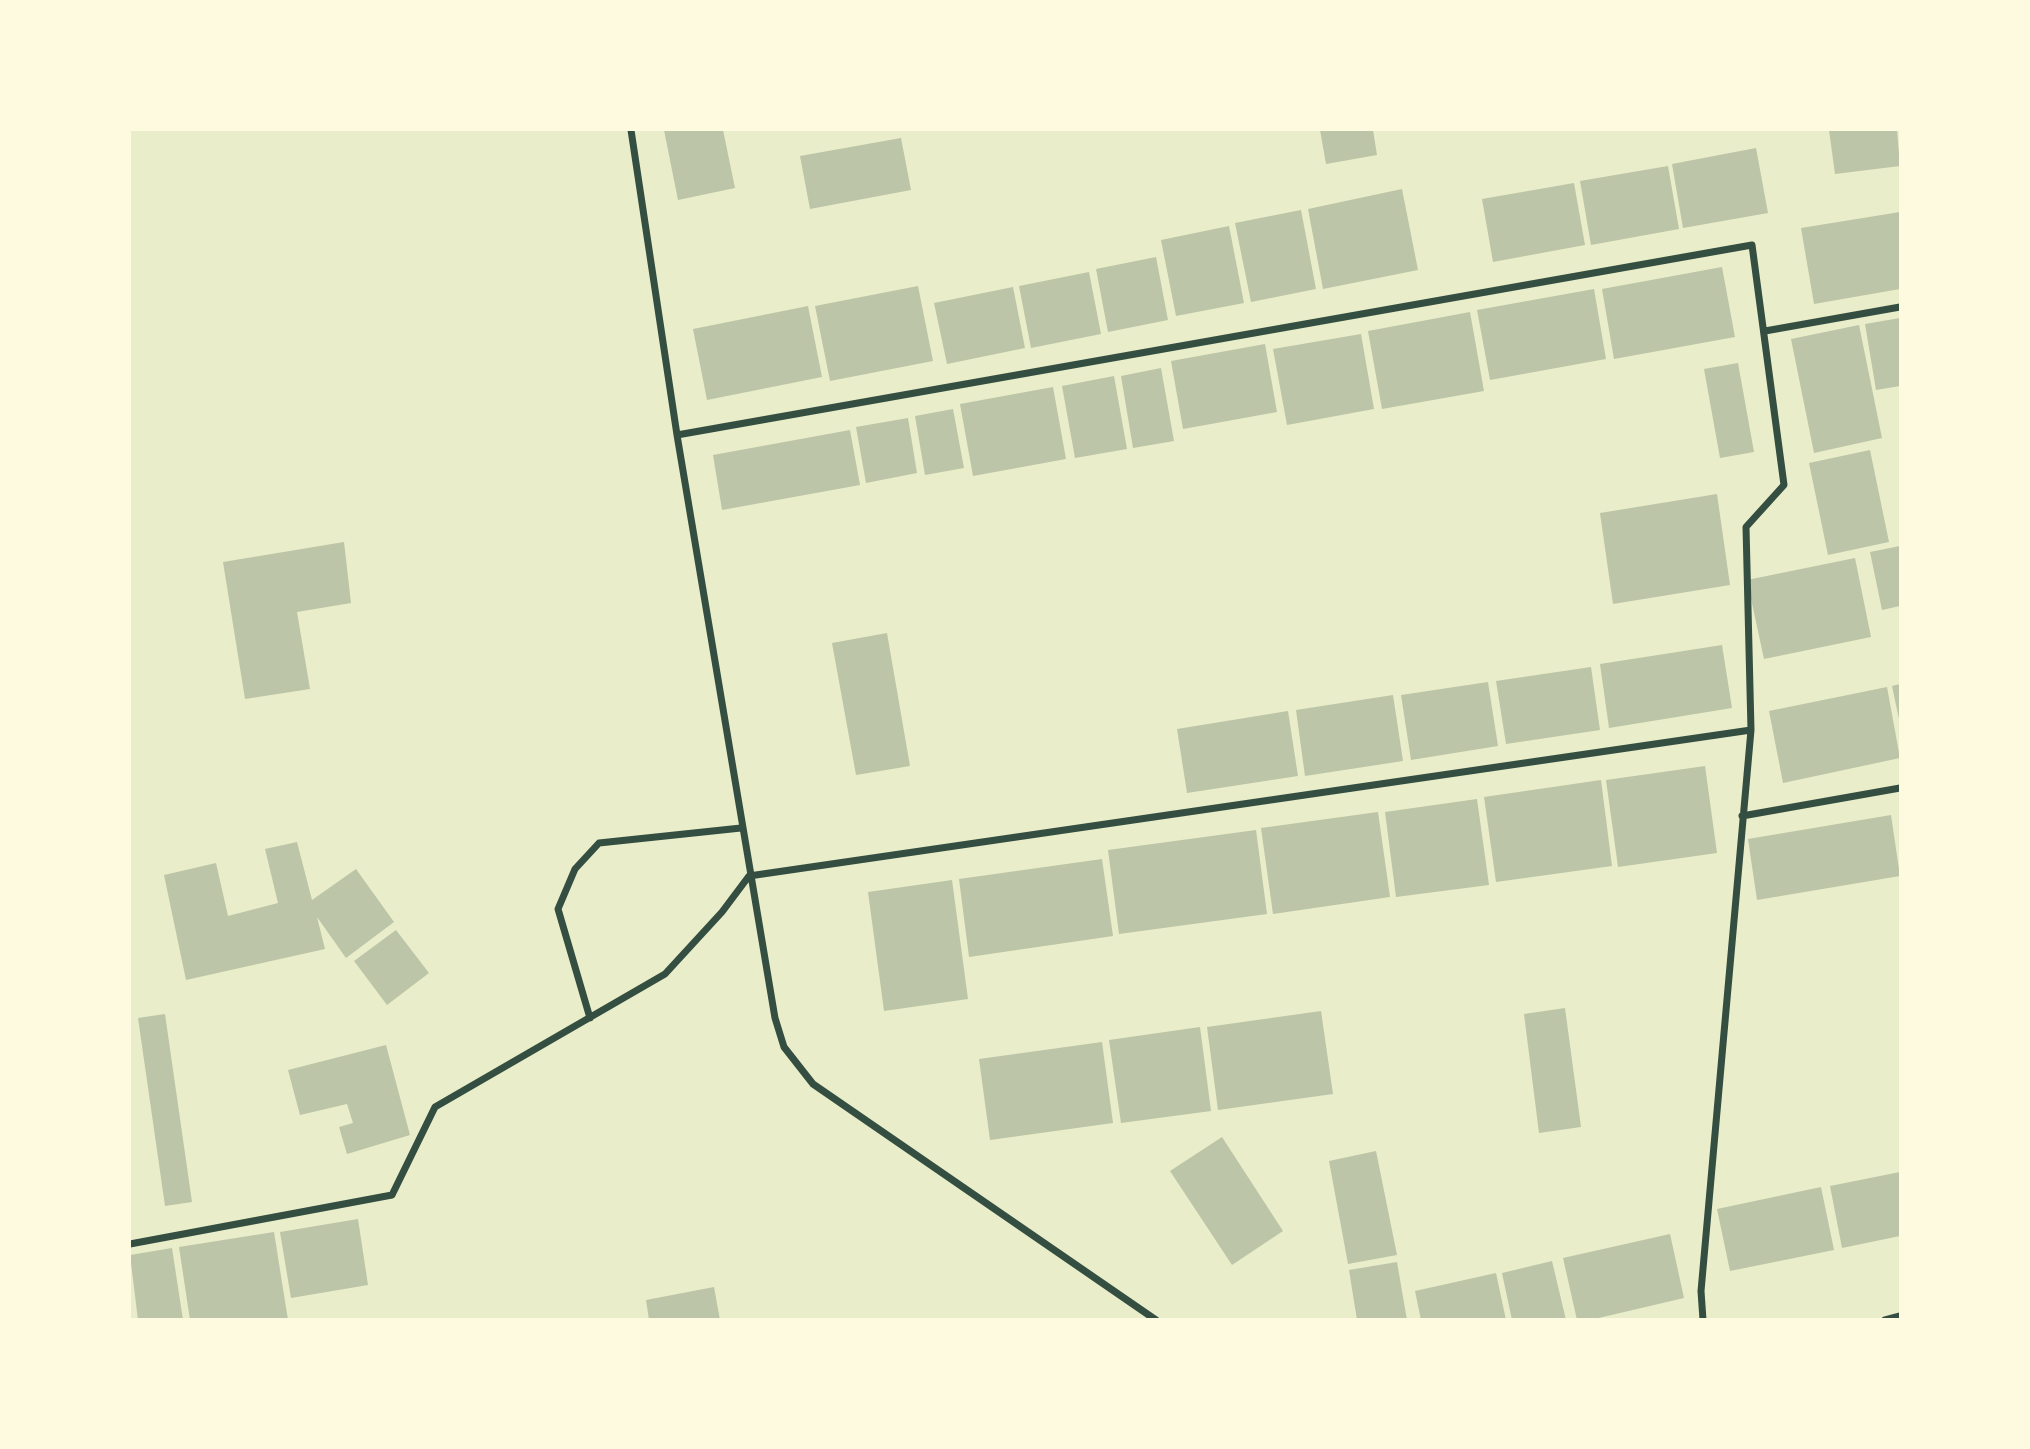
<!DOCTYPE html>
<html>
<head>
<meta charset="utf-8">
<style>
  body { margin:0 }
  #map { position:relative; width:2030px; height:1449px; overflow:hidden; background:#e9edc9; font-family:Helvetica,sans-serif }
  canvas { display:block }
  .frame { position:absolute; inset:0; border:131px solid #fefae0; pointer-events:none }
</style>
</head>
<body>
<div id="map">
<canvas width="2030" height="1449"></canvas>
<div class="frame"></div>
</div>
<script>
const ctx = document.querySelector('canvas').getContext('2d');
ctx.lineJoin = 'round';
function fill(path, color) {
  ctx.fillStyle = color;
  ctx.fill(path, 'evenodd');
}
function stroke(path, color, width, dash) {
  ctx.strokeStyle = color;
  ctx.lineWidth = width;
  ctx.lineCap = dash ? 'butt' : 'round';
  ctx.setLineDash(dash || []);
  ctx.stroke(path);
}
const building = new Path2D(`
  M664 130H723L735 188 678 200Z
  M1320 130H1373L1377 155 1326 164Z
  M1829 130H1897L1900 166 1835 174Z
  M901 138 911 190 810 209 800 156Z
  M1756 148 1768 213 1683 228 1672 164Z
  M1668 166 1679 229 1591 245 1580 181Z
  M1574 183 1585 245 1493 262 1482 199Z
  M1402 189 1418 270 1323 289 1308 209Z
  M1301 210 1316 289 1251 302 1235 223Z
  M1900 212V289L1814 304 1801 228Z
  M1229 226 1244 303 1176 316 1161 240Z
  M1156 257 1168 320 1108 332 1096 269Z
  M1722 267 1735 337 1614 359 1602 289Z
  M1089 272 1101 334 1031 348 1019 286Z
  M918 286 933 361 830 381 815 306Z
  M1013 287 1025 348 947 364 934 303Z
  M1594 289 1606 359 1490 380 1477 310Z
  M808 306 822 377 707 400 693 329Z
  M1470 312 1484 391 1382 409 1368 331Z
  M1900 318V386L1876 390 1865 324Z
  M1859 325 1882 438 1814 453 1791 339Z
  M1361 334 1374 409 1287 425 1273 349Z
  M1265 344 1277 412 1183 429 1171 361Z
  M1738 363 1754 452 1720 458 1704 369Z
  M1161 368 1174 441 1133 448 1121 376Z
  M1114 376 1127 449 1075 458 1062 386Z
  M1053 387 1066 459 973 476 960 404Z
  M953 409 964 468 925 475 915 416Z
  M908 418 917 473 866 483 856 427Z
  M850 430 860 485 722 510 713 455Z
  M1870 450 1889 542 1828 555 1809 463Z
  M1717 494 1730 585 1613 604 1600 513Z
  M344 542 351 603 297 612 310 689 245 699 223 562Z
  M1900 546V606L1882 610 1870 552Z
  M1855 558 1871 637 1764 659 1747 580Z
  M887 633 910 766 856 775 832 643Z
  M1722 645 1732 708 1609 728 1600 664Z
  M1591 667 1600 730 1506 744 1496 681Z
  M1488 682 1498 746 1411 760 1401 695Z
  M1900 684V719H1899L1892 686Z
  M1887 687 1900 758 1783 783 1769 711Z
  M1393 695 1403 761 1305 776 1296 710Z
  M1288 711 1298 776 1187 793 1177 729Z
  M1705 766 1717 853 1618 867 1606 780Z
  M1601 780 1612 866 1496 882 1484 797Z
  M1477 799 1489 885 1396 897 1385 812Z
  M1378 812 1390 897 1273 914 1261 828Z
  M1891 815 1900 876 1757 900 1748 839Z
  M1256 830 1267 914 1119 934 1108 850Z
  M297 842 312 900 356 869 394 922 346 958 317 917 325 949 186 980 164 875 216 863 228 916 278 903 265 849Z
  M1102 859 1113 936 969 957 959 879Z
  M952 880 968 999 884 1011 868 892Z
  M396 930 429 973 387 1005 354 961Z
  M1565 1008 1581 1127 1539 1133 1524 1014Z
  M1321 1011 1333 1094 1218 1110 1207 1027Z
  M165 1014 192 1202 165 1206 138 1018Z
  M1200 1027 1211 1111 1121 1123 1109 1040Z
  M1102 1042 1113 1123 990 1140 979 1059Z
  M386 1045 410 1135 347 1154 339 1127 353 1123 347 1104 300 1115 288 1070Z
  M1222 1137 1283 1231 1232 1265 1170 1171Z
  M1376 1151 1397 1255 1348 1264 1329 1161Z
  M1900 1172V1236L1842 1248 1830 1186Z
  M1821 1187 1834 1250 1730 1271 1717 1209Z
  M358 1219 368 1285 291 1298 280 1232Z
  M274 1232 288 1320H190L179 1247Z
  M1670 1234 1684 1298 1590 1320H1577L1563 1258Z
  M172 1248 183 1320H138L130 1255Z
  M1552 1261 1566 1320H1512L1502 1273Z
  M1397 1262 1407 1320H1357L1349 1270Z
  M1496 1273 1506 1320H1421L1415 1291Z
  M714 1287 720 1320H649L646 1300Z`);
const minor = new Path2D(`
  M631 130 677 435 775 1018 784 1047 813 1084 1156 1320
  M1765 331 1900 307
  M677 435 1752 245 1784 485 1746 527 1751 730 1701 1291 1703 1320
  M1742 816 1900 788
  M590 1018 558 909 575 869 599 843 741 828
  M130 1244 392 1195 435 1107 665 974 722 912 749 876 1751 730
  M1885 1320 1900 1316`);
fill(building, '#bcc5a7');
stroke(minor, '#344e41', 7);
</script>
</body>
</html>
